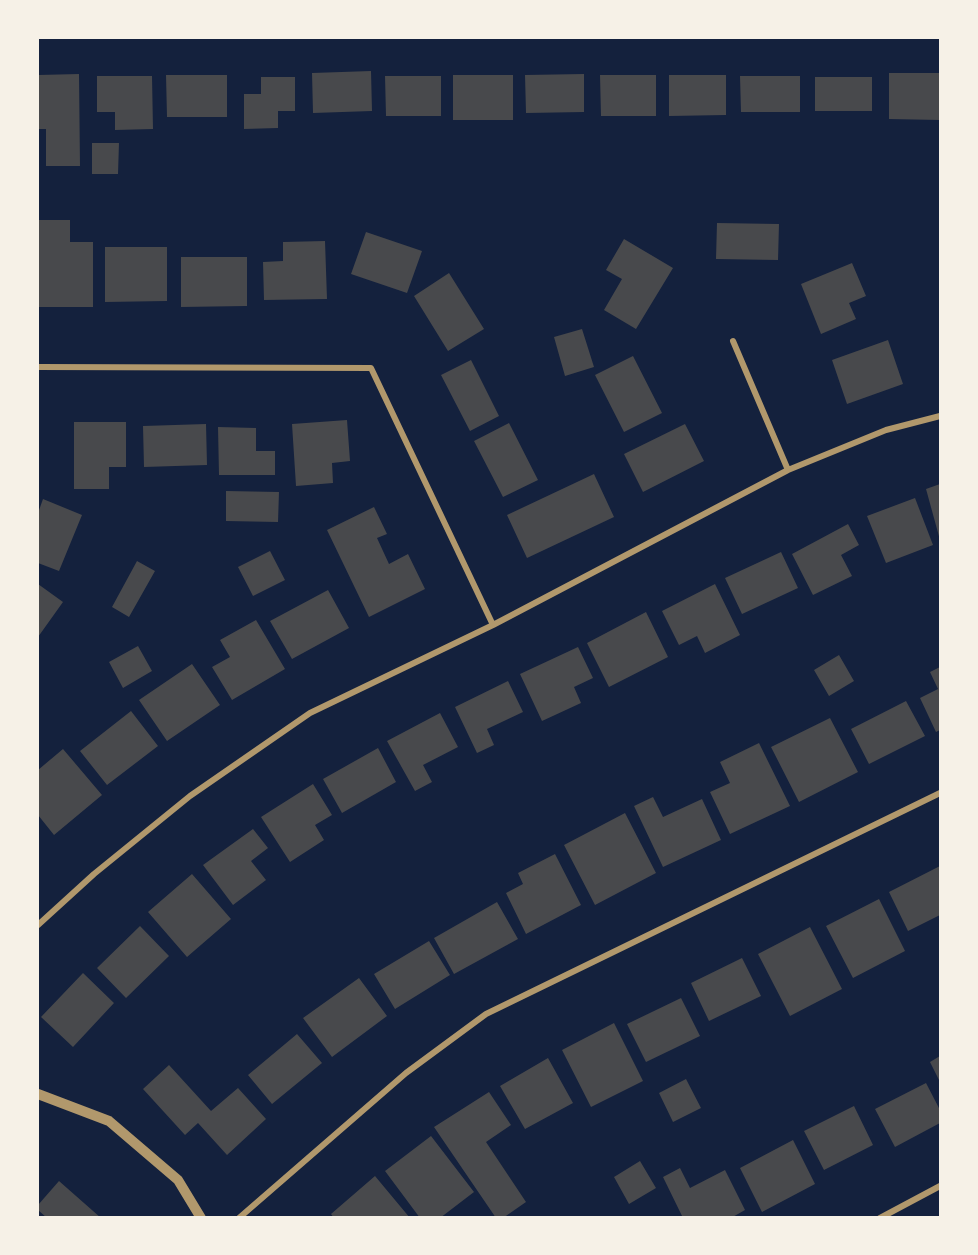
<!DOCTYPE html>
<html>
<head>
<meta charset="utf-8">
<style>
  body { margin:0 }
  #map { position:relative; width:978px; height:1255px; overflow:hidden; background:#14213d; font-family:"Nunito Sans",sans-serif }
  canvas { display:block }
  .frame { position:absolute; inset:0; border:39px solid #f6f1e7; pointer-events:none }
</style>
</head>
<body>
<div id="map">
<canvas width="978" height="1255"></canvas>
<div class="frame"></div>
</div>
<script>
const ctx = document.querySelector('canvas').getContext('2d');
ctx.lineJoin = 'round';
function fill(path, color) {
  ctx.fillStyle = color;
  ctx.fill(path, 'evenodd');
}
function stroke(path, color, width, dash) {
  ctx.strokeStyle = color;
  ctx.lineWidth = width;
  ctx.lineCap = dash ? 'butt' : 'round';
  ctx.setLineDash(dash || []);
  ctx.stroke(path);
}
const building = new Path2D(`
  M371 71 372 111 313 113 312 73Z
  M889 73H939L940 120 889 119Z
  M79 74 80 166H46V129H38V75Z
  M584 74V112L526 113 525 75Z
  M166 75H227V117H167Z
  M453 75H513V120H453Z
  M600 75H656V116H601Z
  M669 75H726V115L669 116Z
  M97 76H152L153 129 115 130V112H97Z
  M385 76H441V116H386Z
  M740 76H800V112H741Z
  M261 77H295V111H278V128L244 129V94H261Z
  M815 77H872V111H815Z
  M92 143H119L118 174H92Z
  M38 220H70V242H93V307H38Z
  M717 223 779 224 778 260 716 259Z
  M366 232 422 251 407 293 351 274Z
  M624 239 673 268 636 329 604 310 622 279 606 270Z
  M325 241 327 299 264 300 263 262 283 261V242Z
  M105 247H167V301L105 302Z
  M181 257H247V306L181 307Z
  M852 263 866 296 849 303 856 319 821 334 801 284Z
  M449 273 484 329 448 351 414 296Z
  M582 329 594 367 565 376 554 337Z
  M888 340 903 384 847 404 832 360Z
  M633 356 662 413 624 432 595 375Z
  M471 360 499 416 470 431 441 375Z
  M347 420 350 461 332 463 333 483 296 486 292 424Z
  M74 422H126V467H109V489H74Z
  M509 423 538 480 503 497 474 441Z
  M206 424 207 465 144 467 143 426Z
  M685 424 704 461 643 492 624 454Z
  M218 427 256 428V451H275V475H219Z
  M594 474 614 517 527 558 507 515Z
  M940 484V540L926 489Z
  M226 491 279 492 278 522 226 521Z
  M915 498 933 545 886 563 867 516Z
  M43 499 82 515 59 571 38 563V513Z
  M374 507 387 534 377 538 389 564 408 554 425 589 369 617 327 530Z
  M848 524 859 545 841 555 852 576 813 595 792 554Z
  M270 551 285 580 253 596 238 567Z
  M781 552 798 588 742 614 725 578Z
  M137 561 155 571 129 617 112 607Z
  M38 584 63 602 38 637Z
  M715 584 740 635 705 653 697 636 679 645 662 611Z
  M328 590 349 628 292 659 270 621Z
  M646 612 668 657 609 687 587 643Z
  M256 620 285 669 232 700 212 667 230 657 220 640Z
  M138 646 152 671 123 688 109 662Z
  M578 647 593 678 574 687 581 703 542 721 520 674Z
  M839 655 854 681 829 696 814 670Z
  M192 664 220 705 167 741 139 700Z
  M940 667V730L936 732 920 698 938 689 930 672Z
  M508 681 523 712 487 729 494 745 477 753 455 707Z
  M906 701 925 736 869 764 851 729Z
  M131 711 158 746 107 785 80 751Z
  M440 713 458 747 423 765 432 782 415 791 387 741Z
  M830 718 858 772 799 802 771 747Z
  M759 743 790 806 730 834 710 792 730 783 720 762Z
  M378 748 396 782 342 813 323 779Z
  M63 749 102 795 54 835 38 815V770Z
  M313 784 332 815 315 825 324 840 290 862 261 817Z
  M653 797 663 817 702 799 721 840 663 867 634 806Z
  M625 813 656 873 595 905 564 845Z
  M253 829 268 848 251 861 266 880 233 905 203 865Z
  M555 854 581 905 526 934 506 893 523 884 518 873Z
  M940 866V915L908 931 889 892Z
  M192 874 231 919 187 957 148 912Z
  M879 899 905 951 853 978 826 926Z
  M497 902 518 939 454 974 434 938Z
  M140 926 169 956 126 998 97 968Z
  M810 927 842 989 790 1016 758 954Z
  M429 941 450 975 395 1009 374 974Z
  M742 958 761 996 709 1021 691 983Z
  M83 973 114 1003 73 1047 41 1017Z
  M359 978 387 1016 332 1057 303 1018Z
  M681 998 700 1036 646 1062 627 1024Z
  M614 1023 643 1081 591 1107 562 1050Z
  M297 1034 322 1063 272 1104 248 1075Z
  M940 1056V1082L930 1062Z
  M548 1058 573 1103 525 1129 500 1086Z
  M169 1065 211 1111 238 1088 266 1119 227 1155 198 1123 185 1135 143 1089Z
  M686 1079 701 1108 673 1122 659 1093Z
  M926 1083 940 1110V1123L895 1147 875 1109Z
  M489 1092 511 1125 486 1142 526 1202 503 1218H496L434 1127Z
  M854 1106 873 1145 824 1170 804 1131Z
  M431 1136 474 1192 440 1218H420L385 1171Z
  M793 1140 815 1184 762 1212 740 1168Z
  M640 1161 656 1188 629 1204 614 1177Z
  M680 1168 690 1188 725 1170 745 1210 731 1218H683L663 1177Z
  M375 1176 410 1218H334L331 1214Z
  M59 1181 101 1218H47L38 1210V1205Z`);
const minor = new Path2D(`
  M733 341 788 470
  M38 367 371 368 493 625
  M38 925 94 874 190 796 310 713 493 625 788 470 886 430 940 416
  M239 1218 406 1073 486 1014 940 793
  M880 1218 940 1186`);
const tertiary = new Path2D(`
  M38 1094 109 1121 178 1180 201 1218`);
fill(building, '#48494c');
stroke(minor, '#b1986c', 6);
stroke(tertiary, '#b1986c', 10);
</script>
</body>
</html>
